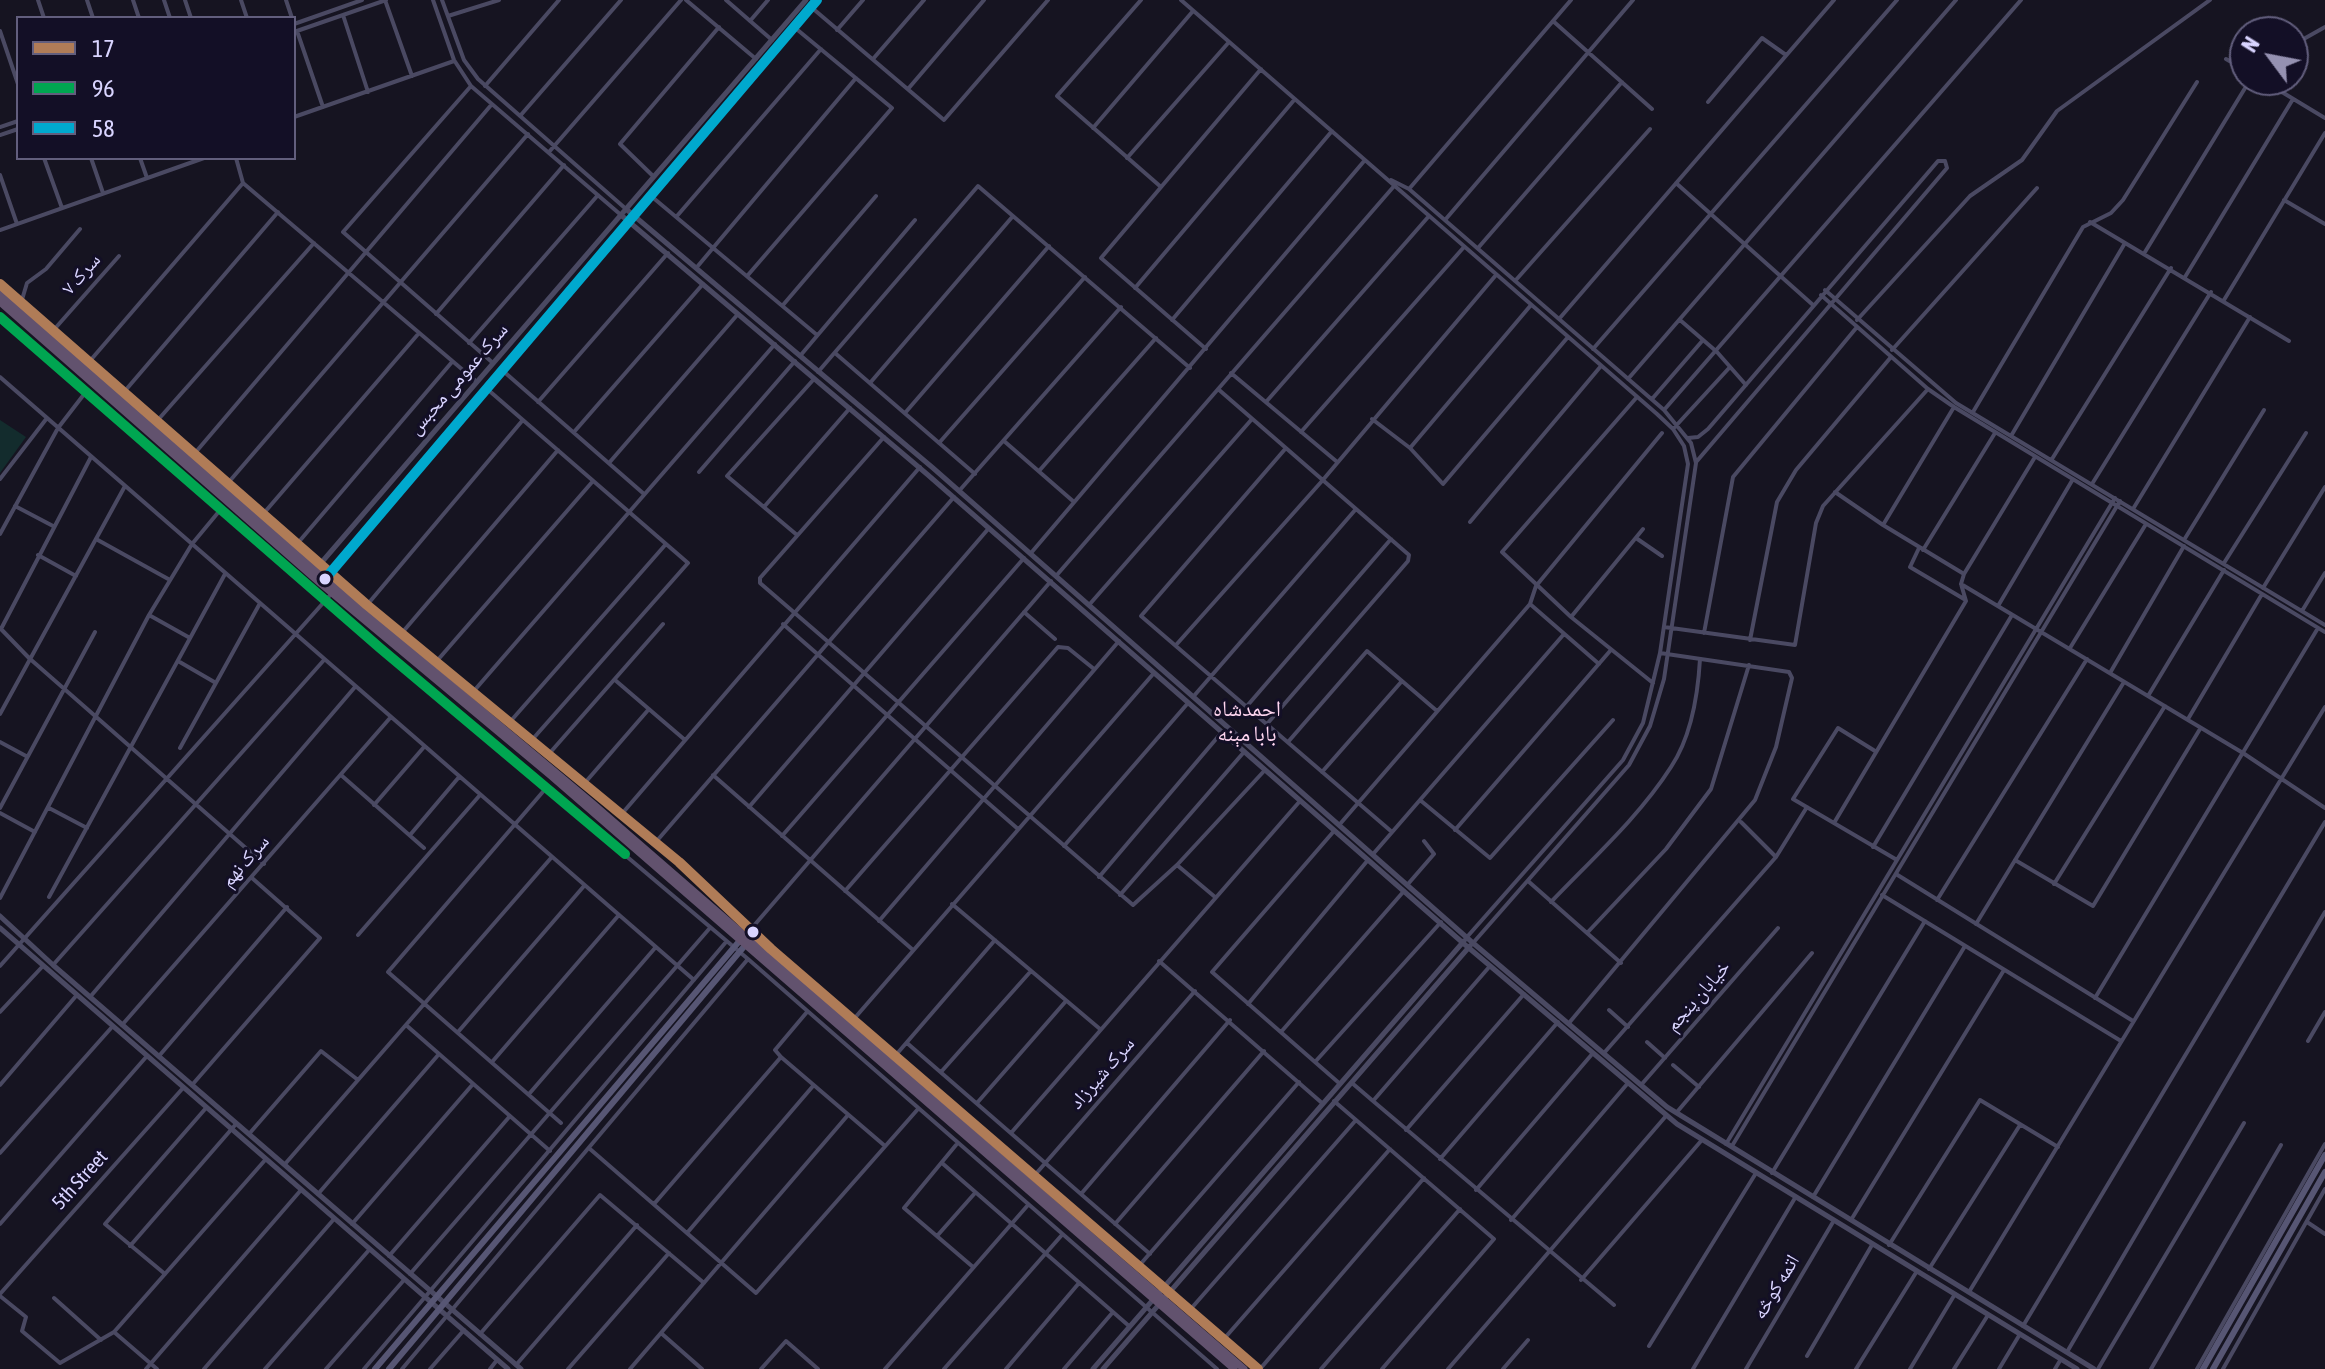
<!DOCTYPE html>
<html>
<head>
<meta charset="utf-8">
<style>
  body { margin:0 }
  #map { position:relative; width:2325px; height:1369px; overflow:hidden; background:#161421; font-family:"Asap Condensed",sans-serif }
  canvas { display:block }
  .legend { position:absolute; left:16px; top:16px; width:280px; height:144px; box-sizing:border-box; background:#130f26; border:2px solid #625e7d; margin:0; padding:10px 14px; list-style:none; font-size:24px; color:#d9d4ff }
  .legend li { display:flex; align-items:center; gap:16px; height:40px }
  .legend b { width:40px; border:2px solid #625e7d }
  .north { position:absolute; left:2229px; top:16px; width:80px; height:80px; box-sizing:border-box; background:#130f26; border:2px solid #625e7d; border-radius:50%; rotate:302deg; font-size:22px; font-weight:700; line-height:32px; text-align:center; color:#d9d4ff }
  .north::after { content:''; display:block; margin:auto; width:28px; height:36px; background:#9591b1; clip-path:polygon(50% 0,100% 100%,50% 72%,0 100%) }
</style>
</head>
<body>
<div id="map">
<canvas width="2325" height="1369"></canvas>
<ul class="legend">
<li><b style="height:10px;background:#b07c57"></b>17</li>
<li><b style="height:10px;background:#00a651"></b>96</li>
<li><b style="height:10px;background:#00a9ce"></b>58</li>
</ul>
<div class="north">N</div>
</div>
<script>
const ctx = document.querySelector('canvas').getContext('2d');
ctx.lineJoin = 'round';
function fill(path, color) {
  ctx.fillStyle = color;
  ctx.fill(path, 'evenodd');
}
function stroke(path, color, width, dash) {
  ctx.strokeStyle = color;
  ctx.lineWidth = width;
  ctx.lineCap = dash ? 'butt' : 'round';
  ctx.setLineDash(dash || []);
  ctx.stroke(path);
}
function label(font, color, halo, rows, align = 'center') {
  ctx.font = font + ' "Asap Condensed","Noto Naskh Arabic",sans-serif';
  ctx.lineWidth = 6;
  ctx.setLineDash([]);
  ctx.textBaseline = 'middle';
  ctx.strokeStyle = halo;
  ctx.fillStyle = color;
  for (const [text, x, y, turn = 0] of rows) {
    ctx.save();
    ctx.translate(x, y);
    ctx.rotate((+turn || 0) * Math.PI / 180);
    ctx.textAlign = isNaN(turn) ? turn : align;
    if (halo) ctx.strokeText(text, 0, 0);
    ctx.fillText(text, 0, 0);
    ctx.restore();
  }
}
const green = new Path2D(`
  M0 420 26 437 0 473Z`);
const minor = new Path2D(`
  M38 0 44 18
  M87 0 93 18
  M133 0 139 18
  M164 0 170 18
  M185 0 191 18
  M241 0 247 18
  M286 0 292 18
  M385 0 412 76
  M433 0 454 60 471 86 621 215
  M442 0 464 60 478 79 626 209
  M686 0 756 59
  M726 0 772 40
  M1141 0 1057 96 1161 187
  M1181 0 1657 414 1673 429 1684 446 1688 464 1660 653 1643 723 1623 760 1467 937
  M811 7 944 120 1048 0
  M343 15 368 92
  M448 16 499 0
  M750 21 768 0
  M1553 21 1652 109
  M294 24 362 0
  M837 30 863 0
  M0 31 18 84
  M297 31 323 107
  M294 32 386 0
  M2293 45 2325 27
  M873 59 924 0
  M2226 59 2245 70
  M2262 80 2325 118
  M471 86 343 232 493 363
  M485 86 559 0
  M908 89 984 0
  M1708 102 1762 38 1786 55
  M520 116 621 0
  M294 117 454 61
  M0 127 18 121
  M1093 128 1193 11
  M0 135 18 129
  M549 152 681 0
  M44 158 62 208
  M91 158 103 193
  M140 158 147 178
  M236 158 243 183 477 382
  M1127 158 1229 42
  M0 175 17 224
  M653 176 620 144 719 27
  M1391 180 1409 189 1664 410 1691 443 1696 463 1664 679 1650 726 1629 765 1473 943
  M1676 183 1813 305
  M1409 189 1571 0
  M651 196 817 335
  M2284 200 2325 224
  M677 216 821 49
  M1445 220 1633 0
  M2090 222 2289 341
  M0 230 204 158
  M1478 248 1622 82
  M2145 252 2250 80
  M697 267 856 78
  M748 275 892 108 794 27
  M2185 277 2293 99
  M1515 281 1650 129
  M0 284 367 605 679 862 771 949 1258 1369
  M1135 288 1295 99
  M1825 290 1956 403 2325 625
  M1821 295 1928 389 1954 407 2325 632
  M2224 300 2325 133
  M21 303 27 283 46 269 80 229
  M783 305 876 196
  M436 314 564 165
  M0 317 380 648 748 959 1217 1369
  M1559 319 1834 0
  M1172 320 1332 131
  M1680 320 1717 352 1746 385
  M1857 320 1970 196 2022 160 2057 111 2210 0
  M51 333 119 256
  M469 343 598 195
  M1206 349 1101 258 1261 69
  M1593 349 1897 0
  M1892 350 2037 188
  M835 353 975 474
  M800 356 915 220
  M89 362 243 183
  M502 370 644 494
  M818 372 978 186 1190 368
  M1231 373 1336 461
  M0 377 694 980
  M1628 379 1956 0
  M870 383 1013 216
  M486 388 688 563 531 741
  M1218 389 1409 555 1408 561 1267 724
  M124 392 278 212
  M1637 397 1502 552 1571 617 1653 683
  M1652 399 1703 340
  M538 402 668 253
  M1266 402 1429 216
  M1664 410 2021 0
  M1973 412 2083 227 2111 213 2123 200 2197 82
  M905 413 1049 246
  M1372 419 1410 448 1443 484 1568 337
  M157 421 314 243
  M1673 429 1730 367
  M574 432 703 284
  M1301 432 1464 247
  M2011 436 2125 243
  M884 437 760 578V583L1133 905 1177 865 1265 770
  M1688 438 1698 437 1708 429 1938 161H1945
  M1004 441 1074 502
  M939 443 1085 277
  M1286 448 1141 616 1392 832
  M1410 448 1531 305
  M195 453 492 104
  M2052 459 2171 268
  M1697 461 1947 168 1945 161
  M609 463 738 314
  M1039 471 1156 338
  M699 472 795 361
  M0 479 47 418
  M228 483 528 134
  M2092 484 2211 292
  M959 491 1121 307
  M1835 492 1883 525 1964 574 1961 584 2243 753 2325 808
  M15 506 53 526
  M764 507 850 408
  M2133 509 2250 317
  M264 513 419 333
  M1470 522 1601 366
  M1883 525 1954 407
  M0 534 58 428 85 393
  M797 535 727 476 814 379
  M1636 538 1662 556
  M96 539 170 580
  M2184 540 2264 410
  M297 544 452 362
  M1919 548 1910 567 1964 599
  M1923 550 1995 433
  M1031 553 1365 160
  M38 555 76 576
  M2224 563 2306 433
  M1964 574 2035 457
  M1056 576 1395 185
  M2263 588 2325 487
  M1530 604 1599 664
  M367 605 522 421
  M1089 605 1252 419
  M1998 606 2073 479
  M2302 611 2325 573
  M1024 612 1055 639
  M149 615 190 638
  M1571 617 1643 529
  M783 624 1018 829
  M1664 627 1795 645 1816 523 1823 506 1928 389
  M0 628 29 658 264 864
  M1 629 91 457
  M1704 633 1733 477 1857 327
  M401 634 558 450
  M1750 640 1777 502 1796 470 1891 357
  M1176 645 1322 481 1496 275
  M2070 648 2146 524
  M178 661 216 683
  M436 662 593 481
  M2110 673 2184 546
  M615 680 685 740
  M473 692 775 344
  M2148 696 2224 570
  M1193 697 1356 509
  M1247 706 1391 539
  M0 714 125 486
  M2188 719 2262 594
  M509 723 666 544
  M0 742 26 756
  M1288 742 1367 651 1437 711
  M180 748 259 605
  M1875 751 1838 728 1793 799 1897 860
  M548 755 663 624
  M1322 772 1402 681
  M341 775 424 848
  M713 775 913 950
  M583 785 649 709
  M547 787 388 972 561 1123
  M1420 800 1490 858 1613 720
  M374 805 424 747
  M749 807 989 528
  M0 808 95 632
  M49 808 87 828
  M0 813 35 832
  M620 816 920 467
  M1741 822 1776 857
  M1834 823 1966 601 1961 584
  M1340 824 1530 604 1536 586 1662 433
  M1455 830 1610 651
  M1334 831 1212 972 1339 1083
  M410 835 459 777
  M782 836 1024 558
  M655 843 954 497
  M1064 846 1188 703
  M1873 847 2012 615
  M1374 853 1564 634
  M2015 860 2093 906 2200 729
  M1177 865 1215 897
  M1896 874 2133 1021
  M1099 877 1222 732
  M1528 881 1621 963
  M1408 884 1434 854 1424 841
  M2054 884 2165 706
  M845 891 1058 647 1068 648 1094 669
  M1120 895 1244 752
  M1882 895 2121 1041
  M49 897 225 574
  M0 898 149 615 192 544 221 509
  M1937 900 2087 659
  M1551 902C1592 859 1639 817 1671 767 1691 737 1698 694 1700 659
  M952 904 1100 1029
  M879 921 1119 641
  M1976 924 2124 682
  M751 929 1051 581
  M1587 933 1666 849 1711 789 1749 665
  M358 935 480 795
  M1159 961 1322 1103
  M53 965 324 660
  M0 966 332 593
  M90 997 355 687
  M2095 998 2318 628
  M1248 1004 1368 860
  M1609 1010 1628 1027
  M0 1012 42 967
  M853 1020 1154 673
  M1569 1023 1755 800 1776 747 1792 678 1789 672 1660 653
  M122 1025 390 718
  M406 1025 550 1151
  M458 1032 584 886
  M1281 1032 1404 891
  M2308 1041 2325 1012
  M1647 1042 1665 1058
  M907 1043 1150 1254
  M1604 1053 1776 857 1807 807
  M159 1056 287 907
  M895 1056 995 940
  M781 1057 885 1146
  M492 1062 618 916
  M1315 1062 1441 922
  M1673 1065 1699 1087
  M941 1072 1031 971
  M1352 1083 1373 1101 1490 966
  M0 1085 76 996
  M192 1085 320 938 252 878
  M1641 1085 1778 928
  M529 1094 655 948
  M1334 1101 1494 1239 1382 1369
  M1373 1101 1614 1305
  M977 1103 1066 1001
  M1677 1112 1812 953
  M1406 1130 1524 994
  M1011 1133 1300 801
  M249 1134 321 1051 358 1080
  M1726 1144 2115 498
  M956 1145 904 1208 973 1267
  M1732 1146 2120 501
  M590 1149 756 1293 918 1109
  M0 1153 112 1027
  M1440 1159 1558 1022
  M942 1163 1129 1326
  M285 1164 551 858
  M1772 1173 1925 921
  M1034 1176 1195 991
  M1476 1190 1593 1053
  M318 1194 439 1054
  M1081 1194 1230 1020
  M1813 1197 1965 946
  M654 1204 781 1057 775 1050 807 1012
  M1511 1220 1628 1083
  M1851 1220 2004 970
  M2307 1222 2325 1234
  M0 1224 147 1056
  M352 1224 473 1084
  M1115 1224 1264 1051
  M687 1233 813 1086
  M937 1236 975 1193
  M1889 1245 1980 1100 2058 1147
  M130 1246 236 1124
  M389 1256 510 1116
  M1138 1267 1299 1082
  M1929 1269 2020 1125
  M165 1274 105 1224 206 1108
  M410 1274 709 929
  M1581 1280 1701 1141
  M1969 1292 2325 707
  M0 1294 183 1088
  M0 1296 26 1317 22 1331 60 1363 114 1332 266 1159
  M54 1298 101 1340
  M1189 1311 1356 1120
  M2023 1326 2325 822
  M114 1332 157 1369
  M661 1333 702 1369
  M480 1334 600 1195 704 1283
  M1223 1340 1390 1149
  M1649 1346 1756 1173
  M2067 1352 2325 912
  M1807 1356 1872 1245
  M516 1365 637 1225
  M146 1369 301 1190
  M204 1369 334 1219
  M265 1369 369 1250
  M326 1369 404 1280
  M364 1369 726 942
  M402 1369 748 959
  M430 1369 464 1330
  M490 1369 497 1360
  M568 1369 669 1253
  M630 1369 848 1115
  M761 1369 786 1341 818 1369
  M885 1369 1028 1205
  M944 1369 1061 1236
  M1006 1369 1079 1283
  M1064 1369 1113 1312
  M1260 1369 1424 1178
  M1321 1369 1460 1209
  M1448 1369 1666 1116
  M1503 1369 1528 1340
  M1693 1369 1795 1198
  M1746 1369 1833 1222
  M1856 1369 1917 1271
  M1910 1369 1955 1294
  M1954 1369 1988 1315
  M1999 1369 2020 1334
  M2055 1369 2061 1359
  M2098 1369 2244 1123
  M2151 1369 2281 1145
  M2197 1369 2325 1144
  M2223 1369 2325 1189`);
const tertiary = new Path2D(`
  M626 209 933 468 1473 943 1667 1107 2094 1369
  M621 215 928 475 1463 943 1677 1124 2077 1369
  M315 570 806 0
  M325 579 817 0
  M0 916 53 965 521 1369
  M0 928 508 1369
  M1093 1369 1464 941
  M1103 1369 1470 946`);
const secondary = new Path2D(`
  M375 1369 742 938
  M389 1369 747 943
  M2203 1369 2325 1155
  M2213 1369 2325 1172`);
const trunk = new Path2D(`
  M0 294 336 588 591 802 1244 1369
  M0 302 320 583 550 775 1234 1369`);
const bus1 = new Path2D(`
  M0 284 367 605 679 862 771 949 1258 1369`);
const bus2 = new Path2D(`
  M0 317 380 648 625 854`);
const bus3 = new Path2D(`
  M325 579 817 0`);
const markers = [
  [325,579,7,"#d9d4ff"],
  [753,932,7,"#d9d4ff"]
];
const streetNames = [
  ["سرک ۷",81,274,-49],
  ["سرک عمومی محبس",458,379,-49],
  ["سرک نهم",245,861,-49],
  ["خیابان پنجم",1698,996,-49],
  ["سرک شیرزاد",1102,1073,-49],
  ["5th Street",80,1180,-48],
  ["اتمه کوڅه",1776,1287,-59]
];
const neighbourhoodNames = [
  ["احمدشاه",1247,709],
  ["بابا مېنه",1247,734]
];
fill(green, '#132c2d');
stroke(minor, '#4a4962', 4);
stroke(tertiary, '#4a4962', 5);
stroke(secondary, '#575674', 6);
stroke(trunk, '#62526e', 7);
stroke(bus1, '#b07c57', 10);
stroke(bus2, '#00a651', 10);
stroke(bus3, '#00a9ce', 10);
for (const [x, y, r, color] of markers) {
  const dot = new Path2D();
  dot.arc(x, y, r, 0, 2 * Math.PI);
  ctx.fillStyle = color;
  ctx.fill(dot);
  stroke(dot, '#130f26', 3);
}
label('20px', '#d9d4ff', '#130f26', streetNames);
label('22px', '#ffd6f0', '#130f26', neighbourhoodNames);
</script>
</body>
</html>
